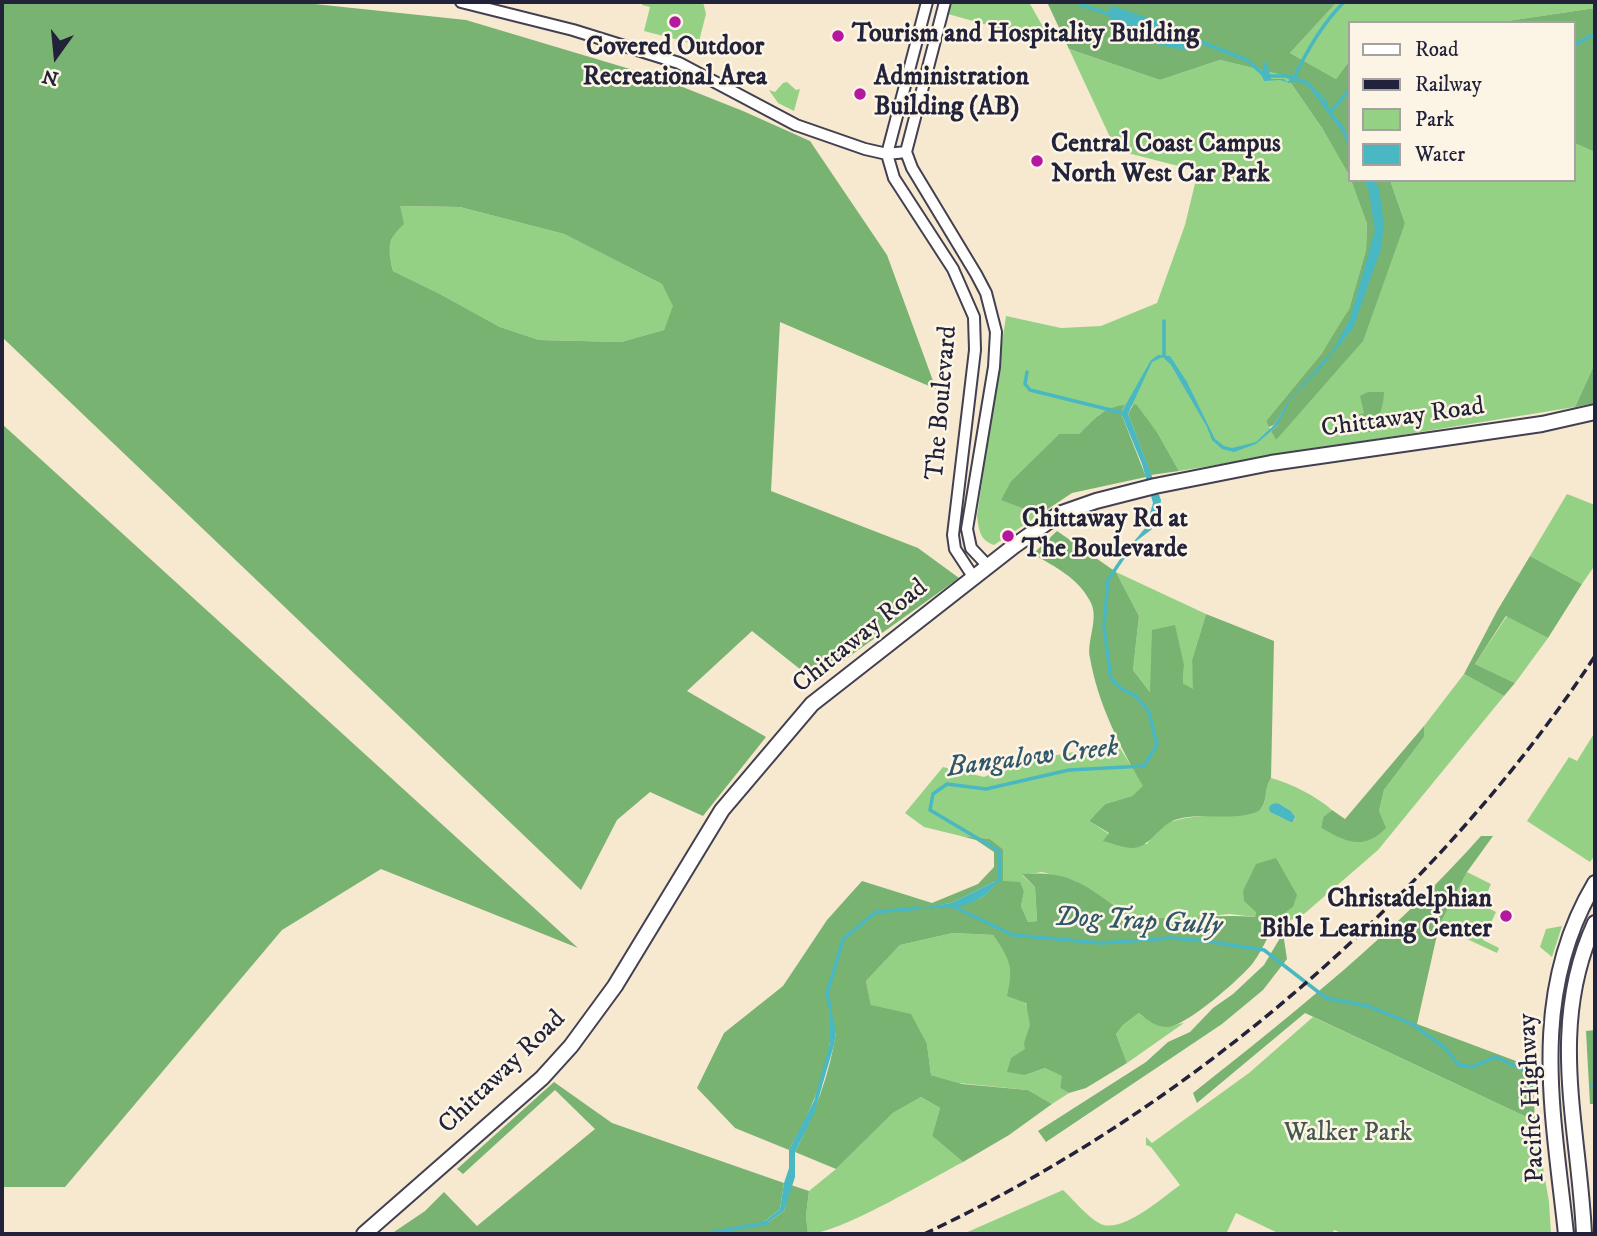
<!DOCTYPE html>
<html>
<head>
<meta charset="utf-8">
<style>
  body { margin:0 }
  #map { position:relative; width:1597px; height:1236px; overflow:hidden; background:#f7e8d0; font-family:"IM FELL DW Pica",serif }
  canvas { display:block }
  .frame { position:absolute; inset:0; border:4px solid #22223b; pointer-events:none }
  .legend { position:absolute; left:1348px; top:21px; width:228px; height:161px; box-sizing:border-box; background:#fcf5e5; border:2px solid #a5a1a1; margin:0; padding:9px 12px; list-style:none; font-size:21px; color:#22223b }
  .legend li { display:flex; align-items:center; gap:14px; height:35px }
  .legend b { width:35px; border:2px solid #a5a1a1 }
  .north { position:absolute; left:21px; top:21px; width:70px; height:70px; -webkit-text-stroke:5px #fcf5e5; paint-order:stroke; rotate:195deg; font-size:19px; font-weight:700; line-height:28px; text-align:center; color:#22223b }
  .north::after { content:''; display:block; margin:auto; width:24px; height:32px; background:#22223b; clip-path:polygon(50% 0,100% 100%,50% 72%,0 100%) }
</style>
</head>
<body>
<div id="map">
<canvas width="1597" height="1236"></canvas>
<div class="frame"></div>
<ul class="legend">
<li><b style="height:9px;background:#fff"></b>Road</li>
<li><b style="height:9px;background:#22223b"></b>Railway</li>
<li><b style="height:19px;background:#95d185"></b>Park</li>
<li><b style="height:19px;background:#49b8c2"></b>Water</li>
</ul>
<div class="north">N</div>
</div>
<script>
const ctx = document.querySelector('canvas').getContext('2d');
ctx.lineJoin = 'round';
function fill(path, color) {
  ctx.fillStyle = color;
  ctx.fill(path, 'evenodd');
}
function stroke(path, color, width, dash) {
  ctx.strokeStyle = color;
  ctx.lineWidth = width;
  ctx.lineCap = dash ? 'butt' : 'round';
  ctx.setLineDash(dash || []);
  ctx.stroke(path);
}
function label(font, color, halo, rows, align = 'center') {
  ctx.font = font + ' "IM FELL DW Pica",serif';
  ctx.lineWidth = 5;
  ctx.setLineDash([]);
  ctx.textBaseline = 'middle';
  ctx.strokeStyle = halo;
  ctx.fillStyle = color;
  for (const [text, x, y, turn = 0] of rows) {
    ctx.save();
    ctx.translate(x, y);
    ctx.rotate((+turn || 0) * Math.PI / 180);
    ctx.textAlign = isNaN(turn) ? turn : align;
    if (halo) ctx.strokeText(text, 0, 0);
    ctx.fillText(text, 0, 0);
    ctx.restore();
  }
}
const green = new Path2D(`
  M643 2H703L706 14 698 45 644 31 650 7 642 5Z
  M951 2H1029L1052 43 948 14Z
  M1337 2H1595V8L1494 23H1350V60L1336 79 1290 53Z
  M1069 49 1160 80 1220 60 1286 76 1322 128 1350 177 1367 224 1366 250 1349 309 1341 324 1322 353 1266 421 1276 440 1405 223 1390 180H1574V143L1595 152V363L1575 407 1179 471 1157 432 1136 405C1104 407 1101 411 1079 434H1059L1011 481 1002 500 1039 515 994 545C979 540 979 529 977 516L1006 316 1061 328 1101 326 1157 303 1185 225 1198 171 1116 150Z
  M787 82 796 90 800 89 794 111 778 103 769 90 775 92 783 83Z
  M399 206 460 207 564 234 662 284 674 306 664 330 621 342 539 340 500 327 440 294 393 271 388 249 394 233Z
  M1567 494 1595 505V565L1582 584 1530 556Z
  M1116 572 1206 614 1192 660 1194 690 1183 683 1184 665 1151 662V693L1133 670 1139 616Z
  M1507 616 1548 638 1515 683 1475 664Z
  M1464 674 1504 696 1378 850 1304 914 1274 928 1282 914 1293 907 1256 912 1255 917 1230 914 1177 919 1138 916 1103 899 1075 881 1042 872 1022 875 1035 887 1037 921 1028 922 1021 906 1024 892 1003 881V849L990 839 961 836 924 827 905 813 943 767 984 777 1018 762 1074 752 1120 748 1144 786 1132 796 1105 804 1089 821 1109 834 1104 841 1147 844C1150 840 1153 834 1157 830 1179 810 1230 819 1259 811 1269 800 1263 791 1271 778 1292 784 1316 796 1332 810L1323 817 1321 828 1344 839 1379 811 1384 790 1424 737V726ZM1278 803 1291 811 1295 818 1293 822H1290L1270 812Z
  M1595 732V855L1590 862 1527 821 1569 757 1577 761Z
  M1467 872 1491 884 1482 905 1496 912 1483 940 1499 948 1497 953 1439 926Z
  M1562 926 1552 957 1540 947 1546 929Z
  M953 933 993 935 1006 954 1033 1023 1025 1049V1075L1045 1068 1063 1076 1060 1088 1069 1093 1052 1104 1028 1090 958 1083 931 1075 927 1044 871 1005 866 981 900 945Z
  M1139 1013C1154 1026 1165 1027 1184 1023L1127 1063 1116 1034 1123 1025Z
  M1313 1017 1535 1121 1549 1202 1551 1234H1344L1334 1230 1332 1234H1280L1236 1213 1226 1234H963L1063 1190C1074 1200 1086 1216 1099 1223 1120 1236 1163 1197 1180 1185L1151 1147 1146 1145V1137L1152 1143 1249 1073Z
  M921 1097 940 1108 932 1136 963 1162C930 1179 839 1234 808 1234L806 1216 809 1191 836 1169 893 1113Z`);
const forest = new Path2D(`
  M2 2H296L466 20 660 78 743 111 810 141 887 255 936 389 780 322 771 491 918 548 959 578 815 681 752 631 687 691 766 737 703 816 650 792 617 820 581 890 2 337ZM400 206 460 207 564 234 662 284 673 306 664 330 621 342 539 340 500 327 440 294 393 271C388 249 386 240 404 224Z
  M1047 2H1337L1290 53 1336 79 1350 60V177L1322 128 1286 76 1220 60 1160 80 1069 49Z
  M1595 8V152L1574 143V23H1494Z
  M1351 180H1390L1405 223 1363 341 1276 440 1271 431 1277 426 1284 409 1274 425 1269 427 1266 421 1322 353 1349 309 1366 250 1367 224Z
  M1595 363V403L1575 407Z
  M1368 392H1384C1384 406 1378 416 1377 430L1369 432 1363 427 1356 416 1364 413 1360 396Z
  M1136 404 1157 432 1179 471 1151 475 1128 414 1133 405Z
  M1125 405 1121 413 1146 477 1072 493 1039 515 1001 500 1011 481 1059 434H1079C1094 419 1103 407 1125 405Z
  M2 424 578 948 381 869 282 930 65 1187H2Z
  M1057 531 1116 572 1139 616 1133 670 1150 692 1152 630 1175 625 1184 665 1183 683 1193 689 1192 660 1206 614 1274 641 1271 778C1263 791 1269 800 1259 811 1235 822 1204 812 1178 819 1158 824 1150 850 1130 848 1121 847 1112 843 1103 841L1109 833 1089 821 1105 804 1132 796 1143 786C1120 747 1098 704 1090 658 1086 641 1100 618 1090 601 1077 577 1055 567 1033 554Z
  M1530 556 1582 584 1548 638 1506 616 1475 664 1515 683 1504 696 1464 674 1497 611Z
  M1424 726V737L1384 790 1379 811 1386 828C1363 851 1347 842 1321 828L1323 817 1332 810 1345 819Z
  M961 836 990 839 1003 849V881L1020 882 1024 892 1021 906 1028 922 1037 921 1035 887 1022 874C1039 873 1058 873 1075 881 1097 890 1116 912 1141 916 1180 922 1217 913 1255 917L1256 912 1244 901 1243 891 1256 864 1276 858 1297 895 1293 907C1273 919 1267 944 1253 963 1241 978 1186 1027 1167 1027 1156 1027 1147 1020 1139 1013L1123 1025 1116 1034 1127 1063 1086 1088 1069 1093 1060 1088 1062 1076 1045 1068 1025 1075 1007 1072 1011 1058 1025 1049 1024 1043 1030 1025 1026 1003 1007 996C1014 966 1010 960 993 935L953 933 900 945 866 981 871 1005 911 1014 927 1044 931 1075 962 1084 1028 1090 1052 1104 1009 1135 963 1162 932 1136 940 1108 921 1097 893 1113 836 1169 795 1152C814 1115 830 1074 836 1032L831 1033C828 1074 809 1115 789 1150L735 1128 697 1088 724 1033 783 986 827 920 862 881 932 903 978 884 994 867V852L976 840ZM998 880C980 909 952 907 921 908L951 903Z
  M1481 836H1493L1467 872 1439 926 1417 1024 1532 1067 1535 1121 1305 1013 1197 1103 1193 1093C1294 1013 1395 933 1481 836Z
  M1283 933 1287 959 1263 990 1222 1024 1046 1142 1038 1131 1146 1062 1168 1042 1190 1032 1213 1008 1233 994 1264 965Z
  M1595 1030V1104H1590L1586 1031Z
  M554 1082 612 1123 784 1183 780 1209 764 1222 767 1223 784 1211 791 1185 809 1191 806 1216 808 1234H391L425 1211 444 1192 477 1226 595 1129 555 1090 463 1174 457 1169Z`);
const water = new Path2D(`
  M1112 6 1188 31 1200 41 1189 50C1158 47 1136 39 1110 22L1108 12Z
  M1266 59 1271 79H1284L1287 82 1292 79 1308 84 1325 97 1331 112 1344 127 1347 140 1350 143V154L1342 128 1336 119 1330 115 1323 97 1309 85 1297 81 1289 83 1280 80 1264 81 1261 74Z
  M1364 180H1374L1379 189 1384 224 1381 249 1353 328 1321 368 1292 397 1277 426 1256 444 1234 452 1222 449 1212 440 1207 427 1171 365 1163 357 1152 362 1128 414 1161 500 1159 516 1151 530 1131 545 1146 527 1153 503 1142 464 1121 413 1151 360 1158 355 1170 356 1187 382 1215 439 1224 446 1232 448 1256 442 1274 425 1291 397 1333 350 1350 319 1375 230 1368 188Z
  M1278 803 1291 811 1295 817 1293 822H1290L1270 812 1269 807 1272 804Z
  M1000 879C978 910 951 909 916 908L951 903Z
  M830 1004 836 1032 834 1045 814 1114 795 1152V1177L784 1211 767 1223H763L780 1209 784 1183 789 1168V1150L814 1101 830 1043Z`);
const stream = new Path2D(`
  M1079 2 1081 5 1112 15
  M1199 41 1247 60 1265 76H1286L1308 83 1350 140
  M1574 45 1595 34
  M1294 78C1307 50 1322 24 1344 2
  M1330 113 1350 89
  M1164 321V356
  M1027 372 1025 384 1030 390 1123 413
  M997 881 1000 879 999 851 930 810 933 794 947 784 986 789 1069 770 1144 766 1157 745 1149 712 1136 696 1122 689 1111 679 1104 627 1108 580 1133 543
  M950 905 1013 935 1101 943 1172 938 1205 941 1264 950 1326 998 1368 1006 1412 1024 1445 1048 1459 1065 1472 1067 1496 1057 1524 1070 1532 1085
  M830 1007 827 994 843 939 876 912 919 908
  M1592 1085 1595 1084
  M702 1234 767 1223`);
const minor = new Path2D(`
  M461 2 573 30 679 63 796 125 865 149 887 154 906 152
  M927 2 887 154 894 178 953 269 974 317 975 350 953 535 955 549 974 578
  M945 2 906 152 912 168 976 274 986 293 996 332 994 367 967 529 971 548 989 567`);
const major = new Path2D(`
  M364 1234 542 1078 571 1046 615 986 722 810 812 704 1014 546 1059 514 1096 501 1155 486 1271 463 1542 424 1595 412
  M1566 1234C1553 1112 1528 995 1595 883
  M1584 1234C1579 1126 1547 1027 1595 923`);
const rail = new Path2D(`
  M924 1234C1185 1112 1437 897 1595 656`);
const markers = [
  [675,22,7,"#b5179e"],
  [838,36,7,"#b5179e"],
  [860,94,7,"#b5179e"],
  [1037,161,7,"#b5179e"],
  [1008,536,7,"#b5179e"],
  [1506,916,7,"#b5179e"]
];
const poiNames = [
  ["Tourism and Hospitality Building",852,36],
  ["Covered Outdoor",675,49,"center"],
  ["Recreational Area",675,79,"center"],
  ["Administration",874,79],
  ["Building (AB)",874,109],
  ["Central Coast Campus",1051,146],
  ["North West Car Park",1051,176],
  ["Chittaway Rd at",1022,521],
  ["The Boulevarde",1022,551],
  ["Christadelphian",1492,901,"right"],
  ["Bible Learning Center",1492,931,"right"]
];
const streetNames = [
  ["The Boulevard",943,403,-85],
  ["Chittaway Road",1403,419,-8],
  ["Chittaway Road",861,637,-39],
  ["Chittaway Road",503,1073,-44],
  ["Pacific Highway",1533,1098,-93]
];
const parkNames = [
  ["Walker Park",1348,1135]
];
const waterNames = [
  ["Bangalow Creek",1033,759,-7],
  ["Dog Trap Gully",1138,923,3]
];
fill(green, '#95d185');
fill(forest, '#78b372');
fill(water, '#49b8c2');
stroke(stream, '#49b8c2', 3.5);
stroke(minor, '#424051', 14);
stroke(major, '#424051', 18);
stroke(minor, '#fff', 10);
stroke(major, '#fff', 14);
stroke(rail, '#22223b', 3.5, [10, 5]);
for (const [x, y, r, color] of markers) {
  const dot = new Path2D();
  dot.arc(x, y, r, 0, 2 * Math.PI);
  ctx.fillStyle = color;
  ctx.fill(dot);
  stroke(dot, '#fcf5e5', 2.5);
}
label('bold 26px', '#22223b', '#fcf5e5', poiNames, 'left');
label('26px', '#22223b', '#fcf5e5', streetNames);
label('26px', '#445751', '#fcf5e5', parkNames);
label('italic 28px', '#30566a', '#fcf5e5', waterNames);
</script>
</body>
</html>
